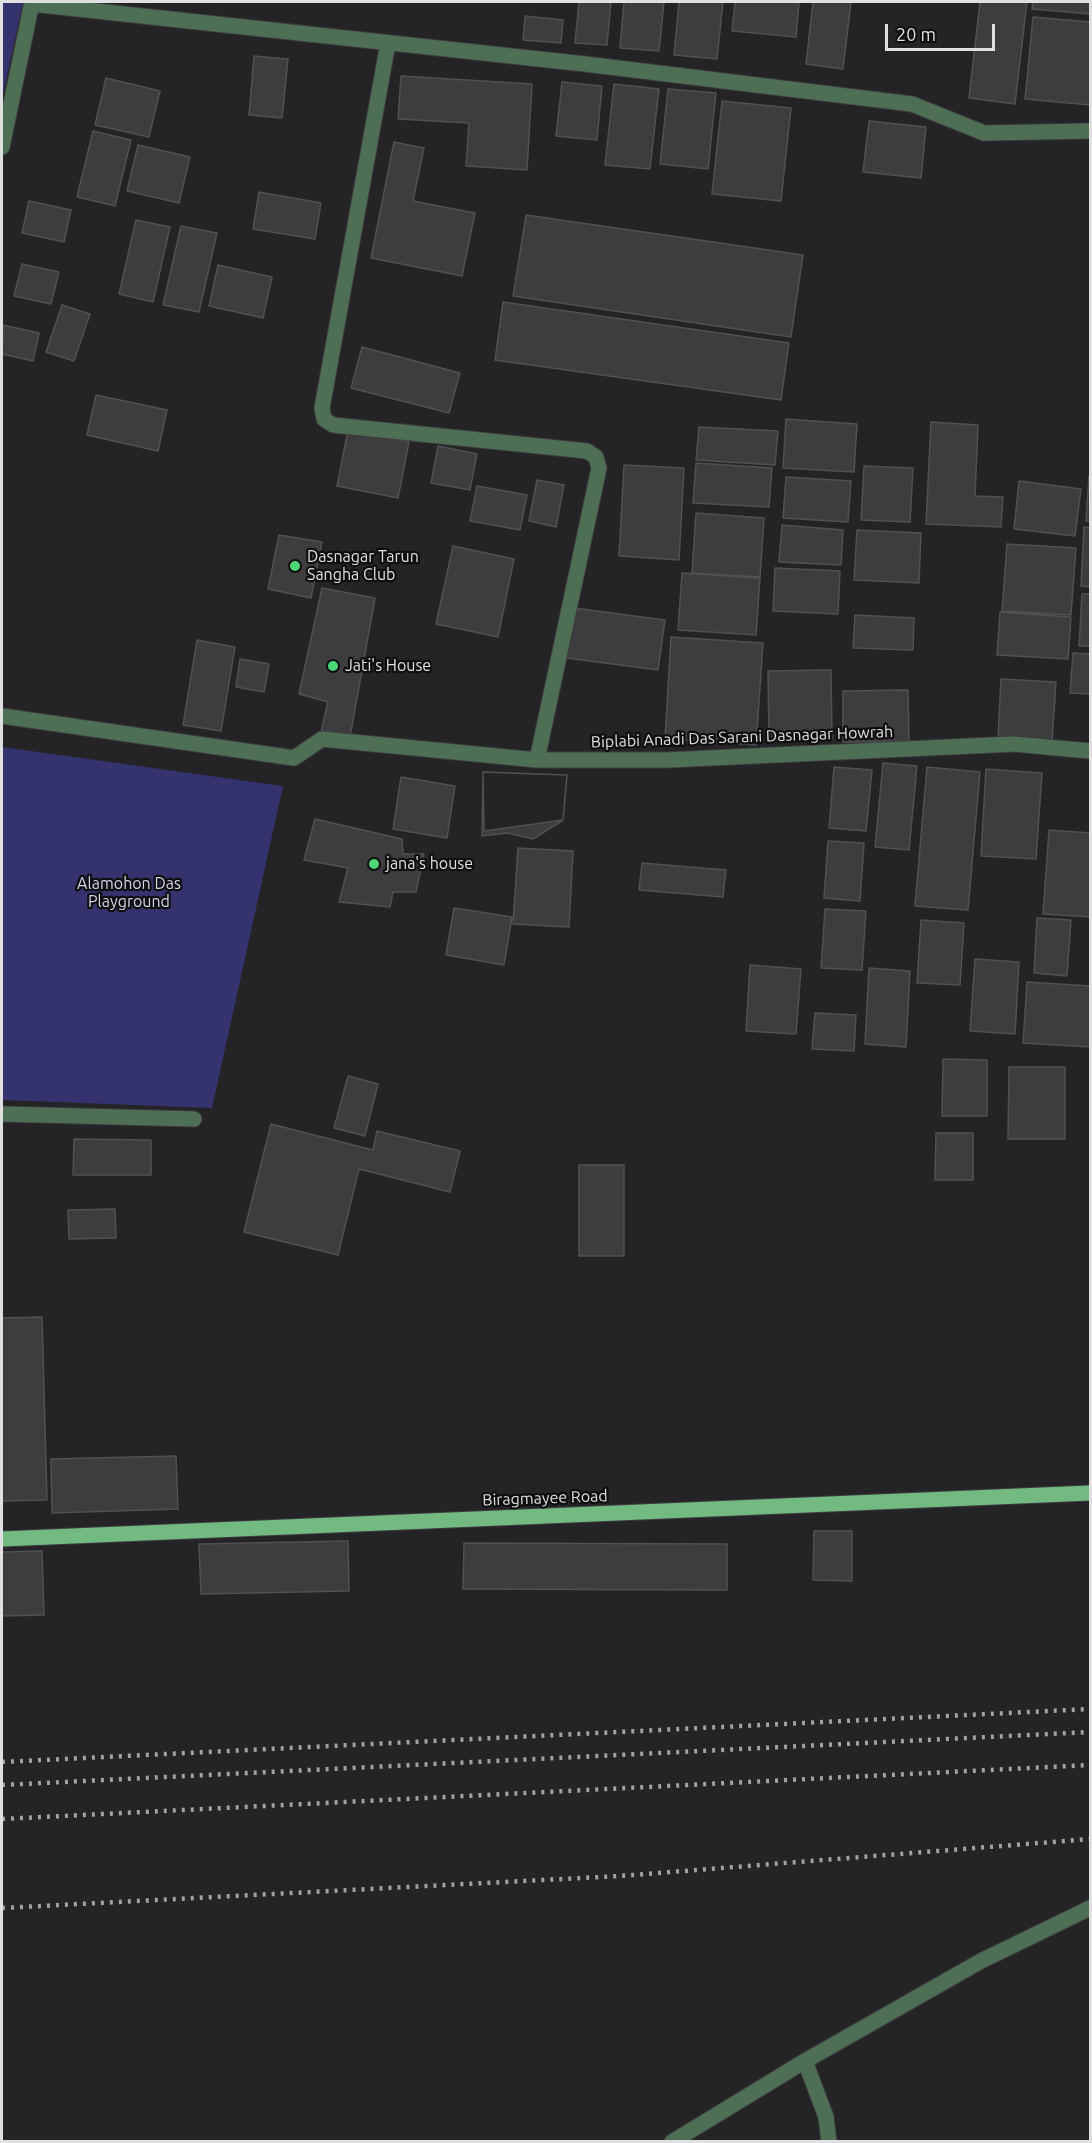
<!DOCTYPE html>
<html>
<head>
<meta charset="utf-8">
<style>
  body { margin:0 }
  #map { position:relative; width:1092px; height:2143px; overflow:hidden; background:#242427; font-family:Ubuntu,sans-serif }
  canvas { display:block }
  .frame { position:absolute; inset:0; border:3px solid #e0e0e2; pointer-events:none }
  .scale { position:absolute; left:885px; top:24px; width:110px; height:27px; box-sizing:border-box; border:3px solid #e0e0e2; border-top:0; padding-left:8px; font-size:18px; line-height:21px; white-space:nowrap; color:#e0e0e2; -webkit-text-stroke:4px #0e0e0f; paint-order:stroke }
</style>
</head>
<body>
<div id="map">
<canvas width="1092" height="2143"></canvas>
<div class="frame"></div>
<div class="scale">20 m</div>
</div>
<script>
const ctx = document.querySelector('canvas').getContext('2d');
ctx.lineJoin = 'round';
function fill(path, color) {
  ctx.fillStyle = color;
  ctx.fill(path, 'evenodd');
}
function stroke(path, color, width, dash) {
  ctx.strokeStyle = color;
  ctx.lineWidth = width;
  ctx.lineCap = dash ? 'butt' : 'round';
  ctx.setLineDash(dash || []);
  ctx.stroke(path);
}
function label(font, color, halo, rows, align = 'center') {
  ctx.font = font + ' Ubuntu,sans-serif';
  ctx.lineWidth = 4.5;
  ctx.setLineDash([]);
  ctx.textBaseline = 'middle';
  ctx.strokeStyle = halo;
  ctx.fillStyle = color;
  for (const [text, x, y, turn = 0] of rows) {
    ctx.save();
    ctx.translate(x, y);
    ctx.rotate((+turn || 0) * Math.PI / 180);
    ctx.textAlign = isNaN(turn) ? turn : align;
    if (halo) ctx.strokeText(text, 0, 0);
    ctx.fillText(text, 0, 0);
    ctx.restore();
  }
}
const green = new Path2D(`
  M2 2H23L2 99Z
  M2 747 283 786 212 1108 2 1100Z`);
const building = new Path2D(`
  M579 2H611L607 45 575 43Z
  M624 2H664L659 51 620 48Z
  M679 2H723L717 59 674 55Z
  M735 2H799L796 37 732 31Z
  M813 2H851L843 69 806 64Z
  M980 2H1027L1015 104 969 98Z
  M1033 2H1090V14L1032 9Z
  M525 16 563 20 561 43 523 40Z
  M1033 17 1090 22V105L1025 99Z
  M254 56 288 59 282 118 249 115Z
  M401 76 532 84 527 170 466 166 469 123 398 119Z
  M106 78 160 91 149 137 95 125Z
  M562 82 602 86 597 140 556 136Z
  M614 84 659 89 650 169 605 165Z
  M668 89 716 93 708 169 660 164Z
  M722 101 791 108 781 201 712 194Z
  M869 121 926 127 921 178 863 172Z
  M93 131 131 140 115 206 77 197Z
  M394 142 424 148 413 201 475 213 462 276 371 258Z
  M138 145 190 157 179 203 127 191Z
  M259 192 321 203 315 239 253 229Z
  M29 201 71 210 64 242 22 233Z
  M526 215 803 255 791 337 513 296Z
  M136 220 170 227 153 302 119 294Z
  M181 226 217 233 199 312 163 305Z
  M22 264 59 272 51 304 14 296Z
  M218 265 272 277 263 318 209 306Z
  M503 302 789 343 781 400 495 360Z
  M62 305 90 314 74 361 46 352Z
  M3 325 39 333 33 361 2 354Z
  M362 347 460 373 449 413 351 388Z
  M96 395 167 410 158 451 87 435Z
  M786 419 857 424 854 472 783 468Z
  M931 422 978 425 975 496 1003 497 1001 527 926 524Z
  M699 427 778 431 775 465 696 460Z
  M348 430 409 442 398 498 337 486Z
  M438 446 477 454 470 490 431 483Z
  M696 463 772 468 769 507 693 503Z
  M624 465 684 468 679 560 619 556Z
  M864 466 913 468 910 522 861 520Z
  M1089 476H1090V522L1086 521Z
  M786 477 851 481 848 522 783 518Z
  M537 480 564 485 556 527 529 521Z
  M1019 481 1081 489 1075 536 1014 529Z
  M477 486 527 495 520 530 470 521Z
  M696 513 764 518 760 577 692 573Z
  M782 525 843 530 841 565 779 562Z
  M1084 527 1090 528V587L1081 586Z
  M857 530 921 533 919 583 854 580Z
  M279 535 322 542 311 598 268 589Z
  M1007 544 1076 548 1071 615 1002 611Z
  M453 546 514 559 498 637 436 624Z
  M775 568 840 571 838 614 773 611Z
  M682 573 760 578 756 635 678 630Z
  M322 588 375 598 350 737 321 732 328 702 299 694Z
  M1082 594H1090V646H1079Z
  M574 608 665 620 658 670 567 658Z
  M1000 612 1071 617 1068 659 997 655Z
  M855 615 914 618 913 650 853 648Z
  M671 637 763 643 756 745 665 739Z
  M197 640 235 647 221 731 183 725Z
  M1073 653 1090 654V694L1070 693Z
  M240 659 269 664 264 692 236 687Z
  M831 670 832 739 769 740 768 671Z
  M1001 679 1056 682 1052 742 998 738Z
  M908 690 909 741 843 742V691Z
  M883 763 917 766 909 850 875 847Z
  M834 767 872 770 866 831 829 828Z
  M927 767 980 772 968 910 915 906Z
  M986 769 1042 773 1036 859 981 856Z
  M483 772 567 775 563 820 484 831Z
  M483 772 567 775 563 820 533 839 507 833 482 836Z
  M401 777 455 786 447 838 393 829Z
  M315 819 402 839 403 854H424L416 892H393L390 907 339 902 348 868 304 860Z
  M1049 830 1090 833V917L1043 914Z
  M828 841 864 843 860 901 824 898Z
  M518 848 573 851 569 927 513 924Z
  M642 863 726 870 723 897 639 890Z
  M454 908 512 917 504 965 446 955Z
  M825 909 866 911 862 970 821 968Z
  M1037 918 1071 920 1067 976 1034 973Z
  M921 920 964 923 960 985 917 983Z
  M975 959 1019 962 1015 1034 970 1031Z
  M750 965 801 969 796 1034 746 1031Z
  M869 968 910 971 906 1047 865 1044Z
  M1027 982 1090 986V1047L1023 1043Z
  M815 1013 856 1015 854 1051 812 1049Z
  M943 1059 987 1060V1116H942Z
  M1009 1067H1065V1139H1008Z
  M348 1076 378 1084 365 1136 334 1128Z
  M271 1124 373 1150 377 1131 460 1151 450 1192 359 1169 338 1255 244 1232Z
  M936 1133H973V1180H935Z
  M74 1139 151 1140V1175H73Z
  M579 1165H624V1256H579Z
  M115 1209 116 1238 69 1239 68 1210Z
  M42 1317 47 1500 2 1501V1318Z
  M176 1456 178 1509 52 1513 51 1459Z
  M814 1531H852V1581L813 1580Z
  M348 1541 349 1591 201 1594 199 1544Z
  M464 1543 727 1544V1590L463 1589Z
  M42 1551 44 1615 2 1616V1552Z`);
const minor = new Path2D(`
  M32 4 585 64 912 104 984 133 1090 131
  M388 43 322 408 324 419 333 425 587 451 596 457 599 468 537 760
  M2 147 32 2
  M2 716 294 758 322 739 537 760H667L1014 744 1090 751
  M2 1114 194 1119
  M672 2142 805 2061
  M829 2142 826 2117 805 2061 981 1961 1090 1908`);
const major = new Path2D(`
  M2 1539 1090 1493`);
const rail = new Path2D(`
  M2 1762 1090 1709
  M2 1785 1090 1732
  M2 1819 1090 1765
  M2 1908 620 1876 1090 1839`);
const markers = [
  [295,566,6,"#4dd676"],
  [333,666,6,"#4dd676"],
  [374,864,6,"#4dd676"]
];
const poiNames = [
  ["Dasnagar Tarun",307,557],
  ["Sangha Club",307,575],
  ["Jati's House",345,666],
  ["jana's house",386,864]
];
const streetNames = [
  ["Biplabi Anadi Das Sarani Dasnagar Howrah",742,737,-2],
  ["Biragmayee Road",545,1498,-2]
];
const parkNames = [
  ["Alamohon Das",129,884],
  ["Playground",129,902]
];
fill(green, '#34336e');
fill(building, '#3d3d40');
stroke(building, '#515154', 1.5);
stroke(minor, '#3e3e41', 17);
stroke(major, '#3e3e41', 17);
stroke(minor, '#4e6f54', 15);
stroke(major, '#73ba82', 15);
stroke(rail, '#a2a2a4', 4.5, [3, 6]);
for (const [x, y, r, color] of markers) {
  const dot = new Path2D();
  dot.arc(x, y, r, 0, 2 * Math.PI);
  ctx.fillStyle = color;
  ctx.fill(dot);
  stroke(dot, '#0e0e0f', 2);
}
label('16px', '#e0e0e2', '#0e0e0f', poiNames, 'left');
label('16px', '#e0e0e2', '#0e0e0f', streetNames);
label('16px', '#d3d5ec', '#0e0e0f', parkNames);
</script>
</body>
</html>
